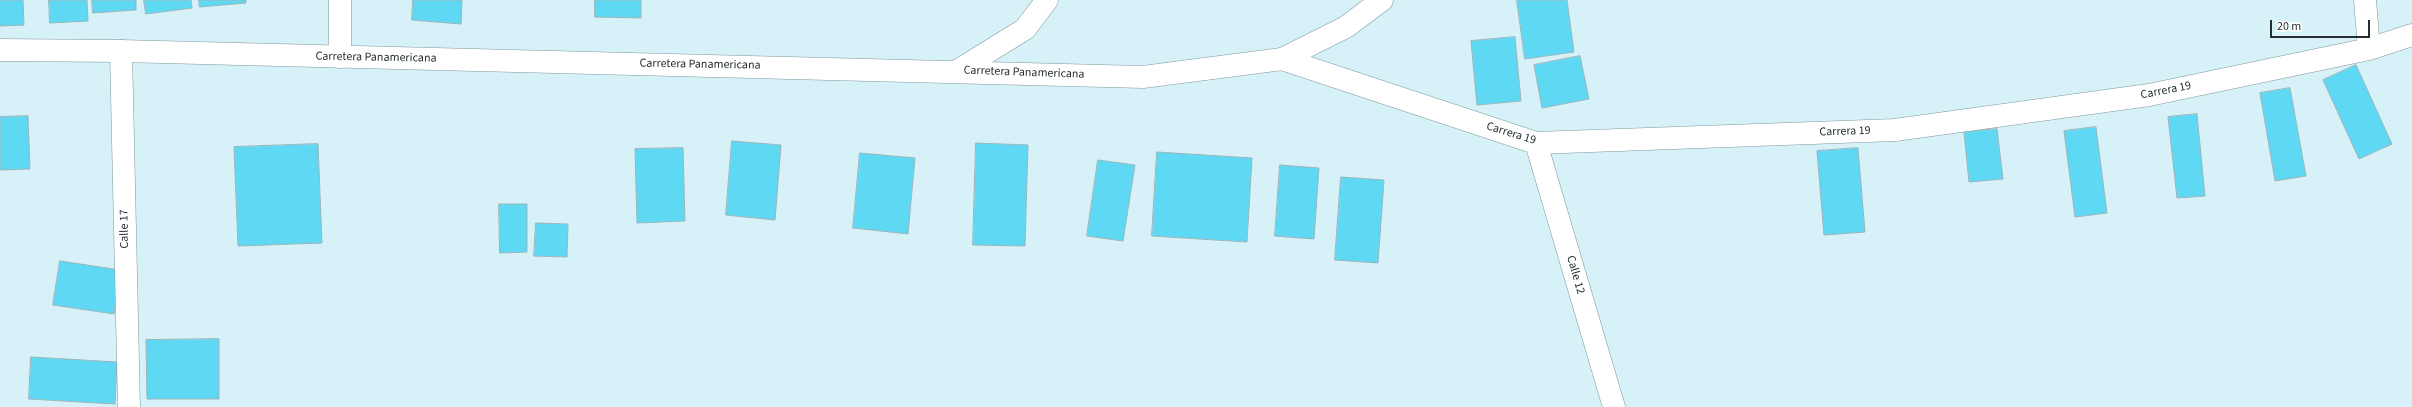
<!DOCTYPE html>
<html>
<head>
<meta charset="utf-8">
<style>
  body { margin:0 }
  #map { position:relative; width:2412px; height:407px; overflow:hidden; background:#d6f1f7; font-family:"Source Sans 3",sans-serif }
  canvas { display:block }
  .scale { position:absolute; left:2270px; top:20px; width:100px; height:18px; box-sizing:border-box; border:2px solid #252f32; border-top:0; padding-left:5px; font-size:12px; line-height:14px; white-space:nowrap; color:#252f32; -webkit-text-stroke:3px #fff; paint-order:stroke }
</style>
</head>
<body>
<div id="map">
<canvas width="2412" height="407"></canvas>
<div class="scale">20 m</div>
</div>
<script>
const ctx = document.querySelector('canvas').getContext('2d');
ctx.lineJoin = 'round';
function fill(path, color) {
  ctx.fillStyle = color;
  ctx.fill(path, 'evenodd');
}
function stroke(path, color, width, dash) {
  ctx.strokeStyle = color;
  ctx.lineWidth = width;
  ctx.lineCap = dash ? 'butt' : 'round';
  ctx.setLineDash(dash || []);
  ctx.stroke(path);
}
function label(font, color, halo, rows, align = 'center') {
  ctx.font = font + ' "Source Sans 3",sans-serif';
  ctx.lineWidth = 3;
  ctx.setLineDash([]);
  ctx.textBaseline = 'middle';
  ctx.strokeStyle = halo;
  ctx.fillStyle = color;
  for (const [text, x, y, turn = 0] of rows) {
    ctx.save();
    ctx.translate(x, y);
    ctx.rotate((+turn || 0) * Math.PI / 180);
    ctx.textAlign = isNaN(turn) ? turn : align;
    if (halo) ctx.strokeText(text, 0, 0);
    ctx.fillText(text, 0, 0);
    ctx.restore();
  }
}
const building = new Path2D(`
  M0 0H23L24 25 0 26Z
  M49 0H87L88 21 50 23Z
  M92 0H136V10L93 13Z
  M144 0H191L192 8 146 14Z
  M199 0H246V3L200 7Z
  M413 0H462L461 24 412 20Z
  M595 0H641V18L595 17Z
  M1517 0H1567L1574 52 1525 59Z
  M1515 37 1521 101 1477 105 1471 41Z
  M1580 56 1589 99 1542 108 1534 65Z
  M2356 65 2392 144 2359 159 2323 80Z
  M2290 88 2306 176 2275 181 2260 93Z
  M2197 114 2205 196 2177 198 2168 117Z
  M28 116 30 169 0 170V117Z
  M2096 127 2107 213 2075 217 2064 131Z
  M1997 129 2003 179 1969 182 1964 132Z
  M732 141 781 145 775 220 726 215Z
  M976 143 1028 145 1025 246 973 245Z
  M318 144 322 243 238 246 234 147Z
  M683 148 685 221 637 223 635 149Z
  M1858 148 1865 232 1824 235 1817 151Z
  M1157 152 1252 158 1247 242 1152 236Z
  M860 153 915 158 908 234 853 228Z
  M1098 160 1135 165 1123 241 1087 236Z
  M1280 165 1319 168 1314 239 1275 236Z
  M1341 177 1384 180 1378 263 1335 260Z
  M499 204H527V252L500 253Z
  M536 223 568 224 567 257 534 256Z
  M60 261 120 270 114 314 53 305Z
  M219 339V399H147L146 340Z
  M31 357 117 362 115 404 29 399Z`);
const minor = new Path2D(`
  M2365 0 2369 49
  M121 51 129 407
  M340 57V0
  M1282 59 1536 143 1895 130 2149 95 2369 49 2412 35
  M957 71 1025 29 1047 0
  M1536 143 1614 407`);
const trunk = new Path2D(`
  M0 50 121 51 1143 77 1282 59 1346 27 1382 0`);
const streetNames = [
  ["Carretera Panamericana",376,58,1],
  ["Carretera Panamericana",700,65,1],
  ["Carretera Panamericana",1024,73,2],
  ["Carrera 19",2166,91,-11],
  ["Carrera 19",1845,132,-2],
  ["Carrera 19",1511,134,17],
  ["Calle 17",125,229,-91],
  ["Calle 12",1575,275,74]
];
fill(building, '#5fd9f3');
stroke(building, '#9bb5bb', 1);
stroke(minor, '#7f989e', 23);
stroke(trunk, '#7f989e', 23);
stroke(minor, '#fff', 22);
stroke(trunk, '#fff', 22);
label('12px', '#252f32', '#fff', streetNames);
</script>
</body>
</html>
